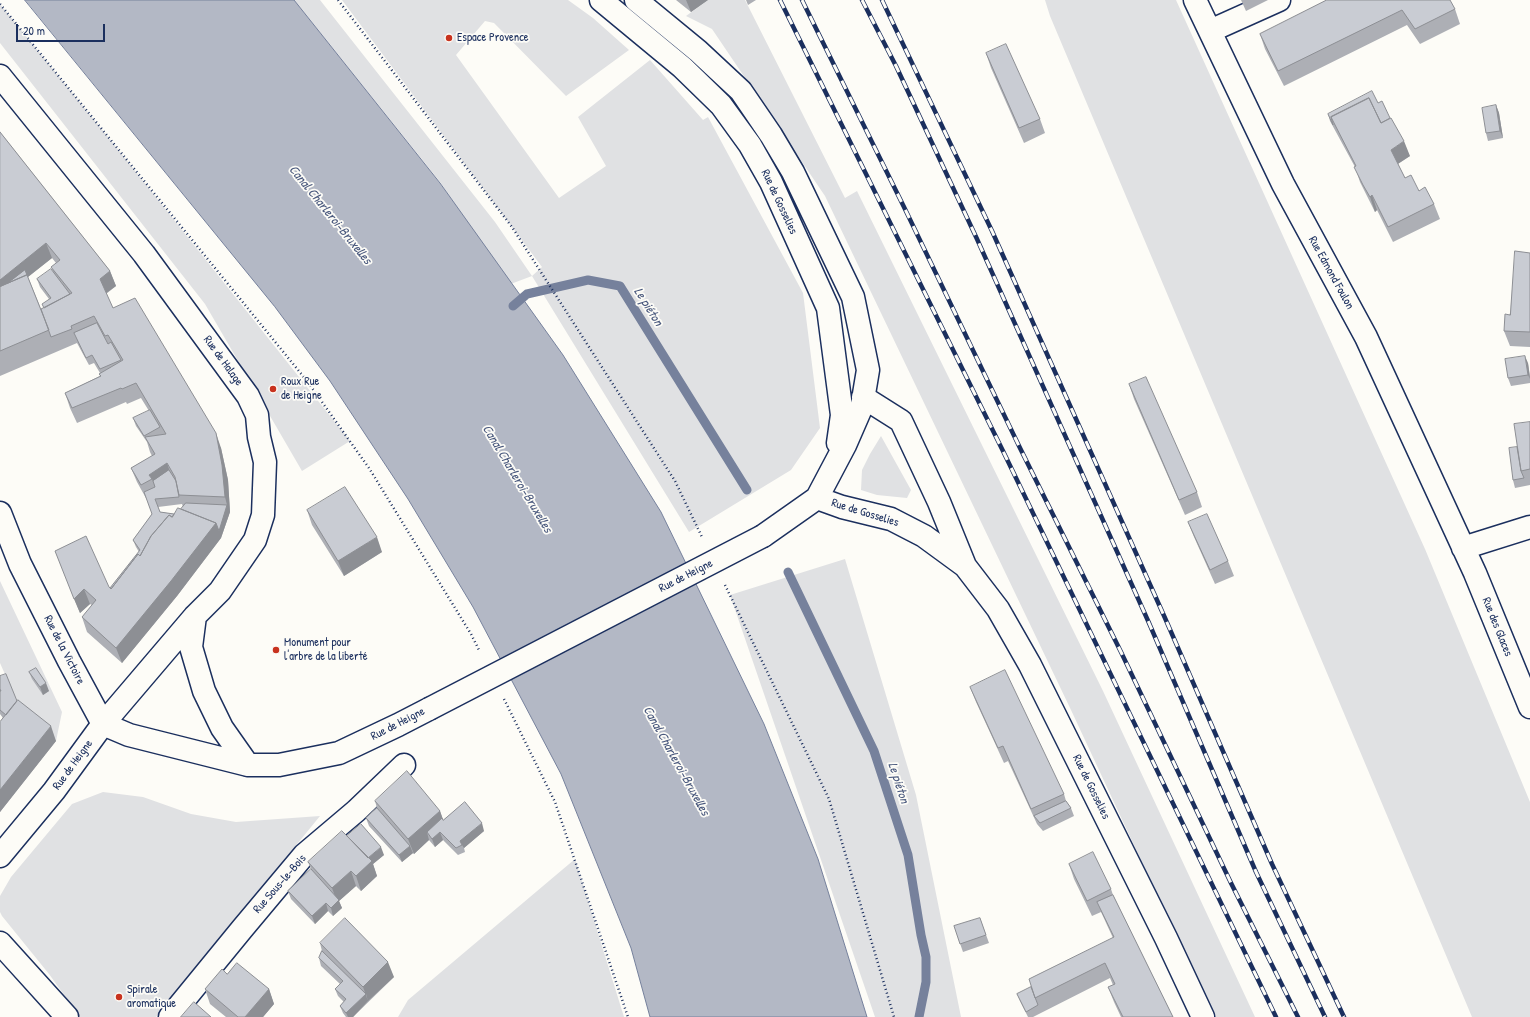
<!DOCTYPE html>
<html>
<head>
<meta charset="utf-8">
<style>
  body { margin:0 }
  #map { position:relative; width:1530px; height:1017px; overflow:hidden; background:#fdfcf7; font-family:"Patrick Hand",sans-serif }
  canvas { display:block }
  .scale { position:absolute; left:16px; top:24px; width:89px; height:18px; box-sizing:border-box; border:2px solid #1b2f5e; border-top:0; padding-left:5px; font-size:12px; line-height:14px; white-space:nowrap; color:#1b2f5e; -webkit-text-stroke:3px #fdfcf7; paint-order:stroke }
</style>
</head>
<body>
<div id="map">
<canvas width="1530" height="1017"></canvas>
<div class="scale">20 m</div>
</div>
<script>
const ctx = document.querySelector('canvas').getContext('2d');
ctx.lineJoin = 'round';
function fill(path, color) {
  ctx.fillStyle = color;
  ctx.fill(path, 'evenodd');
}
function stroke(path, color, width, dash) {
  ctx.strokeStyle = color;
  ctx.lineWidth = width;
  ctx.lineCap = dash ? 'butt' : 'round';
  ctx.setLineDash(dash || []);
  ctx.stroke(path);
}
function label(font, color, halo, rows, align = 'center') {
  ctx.font = font + ' "Patrick Hand",sans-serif';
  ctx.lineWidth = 3.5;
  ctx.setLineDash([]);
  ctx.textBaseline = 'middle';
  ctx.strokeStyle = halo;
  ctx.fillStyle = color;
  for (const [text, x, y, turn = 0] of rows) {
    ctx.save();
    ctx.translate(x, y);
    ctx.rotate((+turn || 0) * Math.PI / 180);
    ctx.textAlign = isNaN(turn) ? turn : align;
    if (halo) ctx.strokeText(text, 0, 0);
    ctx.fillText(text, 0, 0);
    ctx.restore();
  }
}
const green = new Path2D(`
  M294 0H320L495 222 532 276 542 267 342 0H568L593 18 629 50 566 96 494 23 485 21 456 55 559 198 606 166 578 117 650 60 703 120 708 117 803 293 820 428 791 470 689 532 532 276 508 285 440 182Z
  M708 0H745L845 198 857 191 1103 691 1255 1017H1214L1071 710 825 196 712 29 686 16Z
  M1045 0H1176L1425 549 1530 802V1017H1472L1050 16Z
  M0 4 112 142 350 441 302 471 205 304 0 43Z
  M881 436 911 490 907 498 877 495 861 490 862 470 870 454Z
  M845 559 916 795 961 1017H875L730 595Z
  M0 581 62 712 56 741 23 715 0 663Z
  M103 792 143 797 191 814 236 822 320 816 156 1017H80L49 974 2 916 0 912V896L11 877 72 804Z
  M575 859 624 1017H398L408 1000Z`);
const water = new Path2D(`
  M25 0H294L440 183 563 355 661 512 764 724 818 859 867 1017H650L631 948 561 774 473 607 408 499 330 381 275 307Z`);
const stream = new Path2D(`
  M513 306 527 294 588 280 620 286 747 490
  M788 572 874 751 908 855 921 935 926 957V982L919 1017`);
const path = new Path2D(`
  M338 0 512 227 675 481 702 537
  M0 4 307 381 369 468 471 634 480 652
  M725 585 829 799 894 1017
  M504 699 555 802 628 1017`);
const minor = new Path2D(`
  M601 0 682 67 721 105 750 145 771 182 828 308 842 415 838 443
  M636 0 698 51 741 91 771 135 793 172 853 297 868 370 862 406 845 445 817 498 763 536
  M1195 0 1283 184 1366 337 1475 573 1530 707
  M1210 31 1279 0
  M0 76 144 254 248 396 257 415 259 437 265 462 263 515 255 540 220 591 195 616 103 724 54 791 0 856
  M863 397 901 421 939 502 965 566 998 609 1030 665 1166 938 1203 1017
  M817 498 842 507 891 519 924 536 965 566
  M0 513 20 564 69 661 103 724
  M1463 548 1530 527
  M195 616 191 647 204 691 222 728 248 765
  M103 724 129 735 248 765H279L339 753 398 725 429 709
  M0 943 67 1017
  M170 1017 242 929 304 855 356 811 404 765`);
const rail = new Path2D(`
  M780 0 1003 451 1276 1017
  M802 0 904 207 1020 448 1121 652 1231 883 1298 1017
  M862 0 896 66 977 239 1149 623 1256 872 1325 1017
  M882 0 992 231 1165 618 1272 864 1344 1017`);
const minorBridge = new Path2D(`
  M429 709 763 536`);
const wall = new Path2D(`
  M676 0H708L691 12Z
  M746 0H756L748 5Z
  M1241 0H1268L1246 11Z
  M1327 0 1455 9 1460 24 1420 44 1407 25 1284 86 1265 49 1260 34Z
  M986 53 1040 119 1045 133 1024 143 991 68Z
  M1496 105 1499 113 1503 138 1488 141 1486 133Z
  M1328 114 1410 156 1398 164 1405 178 1434 204 1440 219 1393 242 1377 210 1375 212 1360 182 1355 167 1330 121Z
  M0 132 110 271 116 286 106 294 113 308 221 448 228 480 230 512 221 538 177 596 122 663 87 632 82 617 92 605 90 604 80 613 55 551 110 588 139 552 136 547 133 540 152 514 147 500 137 482 131 468 152 456 150 452 147 442 136 426 133 418 149 411 141 398 127 404 126 402 77 423 70 408 65 393 100 376 99 374 100 373 94 363 89 365 77 343 0 376ZM52 258 56 263 51 267 53 272 37 279 40 287 49 299 44 308 41 309 28 277ZM182 504 183 507 181 509 174 514 160 512 158 507Z
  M1530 253V347L1510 346 1504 331Z
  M1528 363 1530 376V383L1511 386 1508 378Z
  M1129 384 1197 492 1202 507 1185 515 1134 399Z
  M1530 422V485L1515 488 1513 480 1517 447Z
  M307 510 382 552 344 576 312 525Z
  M1188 522 1228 561 1234 576 1215 584 1194 537Z
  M29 672 49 691 43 695 32 679Z
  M0 676 17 701 56 741 0 812V722L3 718 0 714Z
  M970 687 1064 794 1066 801 1071 808 1074 816 1043 831 1037 824 1008 761 1004 763 976 702Z
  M375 801 440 811 443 820 484 831 464 848 465 852 458 855 443 840 435 847 429 840 414 854 413 853 402 862 369 826 366 818 377 808Z
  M347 836 384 855 373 864 377 876 361 891 356 886 339 901 342 908 333 916 328 911 315 924 291 899 288 891 311 869 308 862Z
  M1069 864 1111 889 1113 895 1173 1017H1121L1114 1002 1108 987 1113 985 1110 978 1033 1017H1028L1020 1001 1017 994 1031 987 1113 938 1101 912 1092 916 1074 879Z
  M980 918 989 943 963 952 954 926Z
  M320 943 394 977 353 1017H346L343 1013 340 1006 344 1002 338 996 335 989 340 984 321 966 319 958 322 951Z
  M227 974 269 989 274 1004 263 1017H226L210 1004 205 989Z`);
const shadedWall = new Path2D(`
  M686 0H708L691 12Z
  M1496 105 1499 113 1503 138 1500 131Z
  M1404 141 1410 156 1396 165 1391 150Z
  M1372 195 1377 210 1375 212 1370 197Z
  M46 243 52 258 0 299V280Z
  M110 271 116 286 105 294 100 279Z
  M1525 356 1528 363 1530 379 1528 375Z
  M216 433 221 448 228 480 230 512 221 538 177 596 122 663 116 648 227 505 225 497Z
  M167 463 172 478 156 489 152 479 149 475Z
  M377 537 382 552 344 576 338 561Z
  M84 589 90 604 80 613 74 599Z
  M46 683 49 691 43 695 40 687Z
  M51 726 56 741 0 812V790Z
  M440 811 445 825 427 832 429 840 414 854 408 839Z
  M482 823 484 831 464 848 462 845 460 841Z
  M440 832 443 840 435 847 432 839Z
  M410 846 413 853 402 862 399 855Z
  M381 847 384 855 373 864 377 876 361 891 356 876 366 860Z
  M351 871 356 886 339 901 342 908 333 916 331 908 337 902 332 888Z
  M326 903 328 911 315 924 312 916Z
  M388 962 394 977 368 1001 363 987Z
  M269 989 274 1004 263 1017H245Z
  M366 994 368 1001 353 1017H348L346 1013Z`);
const building = new Path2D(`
  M1327 0H1450L1455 9 1415 29 1402 10 1278 71 1260 34Z
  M1006 44 1040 119 1019 128 986 53Z
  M1372 91 1378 103 1382 101 1390 118 1381 123 1369 98 1331 117 1333 125 1328 114Z
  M1369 98 1381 123 1391 118 1404 141 1391 150 1405 178 1411 175 1419 191 1425 187 1434 204 1388 227 1372 195 1370 197 1363 185 1354 167 1356 166 1331 117Z
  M1496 105 1500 131 1486 133 1482 108Z
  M0 132 110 271 100 279 113 308 135 298 216 433 222 465 225 497 179 495 175 477 167 463 149 475 152 479 141 485 131 468 155 454 145 437 166 434 136 383 122 389 121 388 72 408 65 393 101 376 99 374 123 360 108 335 105 336 94 316 71 326 72 329 51 337 41 309 72 293 51 267 60 260 46 243 0 280Z
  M1515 251 1530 253V332L1504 331 1505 314 1510 315Z
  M51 269 70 294 44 308 42 304 51 298 37 279Z
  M25 270 27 275 8 283Z
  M27 275 49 330 0 351V287Z
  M97 323 108 344 111 342 121 360 100 369 92 355 86 358 74 333Z
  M1525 356 1528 375 1508 378 1505 359Z
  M1146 377 1197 492 1179 500 1129 384Z
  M150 410 160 427 144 436 133 418Z
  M1530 422V469L1521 471 1514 424Z
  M1517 447 1521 471 1524 478 1513 480 1509 448Z
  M169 470 176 481 179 497 155 499 160 512 174 514 172 517 169 515 151 536 140 556 138 554 111 589 110 588 140 550 133 540 152 514 144 492 155 487 153 481Z
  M345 487 377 537 338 561 307 510Z
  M186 503 227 505 219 531 216 523 181 509Z
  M178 508 216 523 171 581 116 648 82 617 96 600 84 589 74 599 55 551 86 536 109 587 111 589 138 554 140 556 151 536 169 515 172 517Z
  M1207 514 1228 561 1210 570 1188 522Z
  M36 668 46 683 40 687 29 672Z
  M1005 670 1064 794 1031 809 1003 746 998 748 970 687Z
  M6 674 17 701 6 715 0 710V691H1L0 689V676Z
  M18 700 51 726 0 790V722Z
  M407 771 440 811 408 839 375 801Z
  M1066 801 1071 808 1040 823 1034 816Z
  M465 802 482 823 460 841 462 845 456 848 440 832 432 839 427 832 442 818 443 820Z
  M377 808 410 846 399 855 366 818Z
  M361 824 381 847 368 858 347 836Z
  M342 831 372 861 356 876 351 871 332 888 308 862Z
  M1093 852 1111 889 1087 901 1069 864Z
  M311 869 339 900 331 908 326 903 312 916 288 891Z
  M1113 895 1173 1017H1123L1108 987 1115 984 1105 963 1035 998 1029 979 1114 937 1097 902Z
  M345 918 388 962 363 987 320 943Z
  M980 918 986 935 960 944 954 926Z
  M322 951 366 994 346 1013 340 1006 346 999 335 989 343 981 319 958Z
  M237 963 269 989 245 1017H238L205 989 222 969 227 974Z
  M1031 987 1038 1005 1026 1012 1017 994Z
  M194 1002 211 1017H181Z`);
const markers = [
  [449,38,4,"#c8321e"],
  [273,389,4,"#c8321e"],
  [276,650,4,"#c8321e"],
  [119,997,4,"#c8321e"]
];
const poiNames = [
  ["Espace Provence",457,38],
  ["Roux Rue",281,382],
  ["de Heigne",281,396],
  ["Monument pour",284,643],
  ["l'arbre de la liberté",284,657],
  ["Spirale",127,990],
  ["aromatique",127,1004]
];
const streetNames = [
  ["Rue de Gosselies",779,202,65],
  ["Rue Edmond Foulon",1331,273,61],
  ["Rue de Halage",223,361,54],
  ["Rue de Gosselies",865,513,17],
  ["Rue de Heigne",686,576,-27],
  ["Rue des Glaces",1497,627,68],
  ["Rue de la Victoire",64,650,63],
  ["Rue de Heigne",398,724,-27],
  ["Rue de Heigne",73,765,-54],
  ["Rue de Gosselies",1091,787,64],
  ["Rue Sous-le-Bois",280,884,-49]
];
const waterNames = [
  ["Canal Charleroi-Bruxelles",330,215,51],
  ["Le piéton",648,307,58],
  ["Canal Charleroi-Bruxelles",517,479,59],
  ["Canal Charleroi-Bruxelles",676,761,61],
  ["Le piéton",898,783,72]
];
fill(green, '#e0e1e3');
fill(water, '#b3b8c5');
stroke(water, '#76819c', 1);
stroke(stream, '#76819c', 9);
stroke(minor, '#1b2f5e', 25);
stroke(path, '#1b2f5e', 2.5, [1, 3]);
stroke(minor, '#fdfcf7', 22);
stroke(rail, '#1b2f5e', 4.5);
stroke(rail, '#fdfcf7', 3, [9]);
stroke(minorBridge, '#1b2f5e', 25, []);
stroke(minorBridge, '#fdfcf7', 22);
fill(wall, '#adafb5');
fill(shadedWall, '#8d8f94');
fill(building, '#c9ccd3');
stroke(building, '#8d8f94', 1);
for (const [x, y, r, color] of markers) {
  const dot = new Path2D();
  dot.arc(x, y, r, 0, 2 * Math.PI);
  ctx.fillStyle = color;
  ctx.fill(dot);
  stroke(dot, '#fdfcf7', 1.5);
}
label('12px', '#1b2f5e', '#fdfcf7', poiNames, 'left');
label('12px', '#1b2f5e', '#fdfcf7', streetNames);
label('italic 13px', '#49587d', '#fdfcf7', waterNames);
</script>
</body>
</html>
